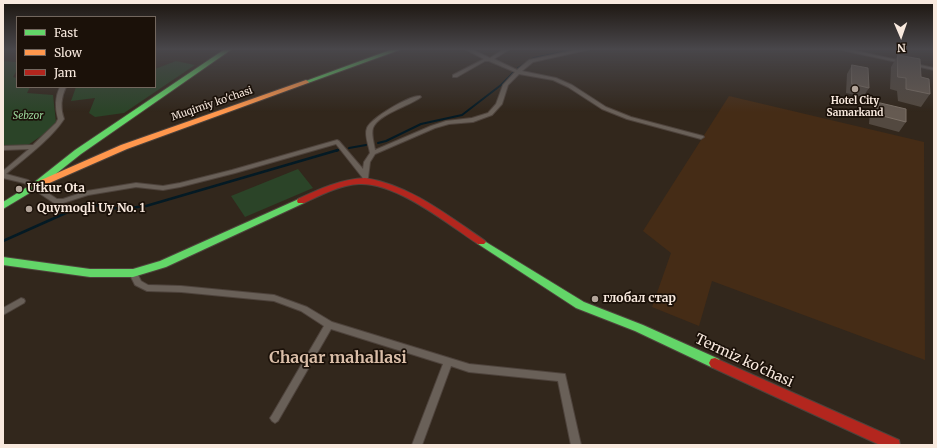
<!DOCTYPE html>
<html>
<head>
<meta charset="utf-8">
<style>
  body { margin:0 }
  #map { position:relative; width:937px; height:448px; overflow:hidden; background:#32271c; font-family:Merriweather,serif }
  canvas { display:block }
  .frame { position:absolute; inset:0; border:4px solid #f8e9de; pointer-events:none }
  .legend { position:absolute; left:16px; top:16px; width:140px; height:72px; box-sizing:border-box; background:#1b1109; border:1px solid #73675e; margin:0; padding:5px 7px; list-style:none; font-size:12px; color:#f8e9de }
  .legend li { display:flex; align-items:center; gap:8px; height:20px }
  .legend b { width:20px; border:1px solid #73675e }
  .north { position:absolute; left:881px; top:16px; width:40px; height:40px; -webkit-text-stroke:3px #1b1109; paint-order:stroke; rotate:178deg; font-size:11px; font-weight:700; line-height:16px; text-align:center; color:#f8e9de }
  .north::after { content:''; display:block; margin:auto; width:14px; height:18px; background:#f8e9de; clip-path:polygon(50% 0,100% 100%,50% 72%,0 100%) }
</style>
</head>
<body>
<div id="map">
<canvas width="937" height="448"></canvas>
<div class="frame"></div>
<ul class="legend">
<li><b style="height:5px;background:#63d668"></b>Fast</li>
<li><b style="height:5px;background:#ff974d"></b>Slow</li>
<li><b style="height:5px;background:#b3261e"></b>Jam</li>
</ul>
<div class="north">N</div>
</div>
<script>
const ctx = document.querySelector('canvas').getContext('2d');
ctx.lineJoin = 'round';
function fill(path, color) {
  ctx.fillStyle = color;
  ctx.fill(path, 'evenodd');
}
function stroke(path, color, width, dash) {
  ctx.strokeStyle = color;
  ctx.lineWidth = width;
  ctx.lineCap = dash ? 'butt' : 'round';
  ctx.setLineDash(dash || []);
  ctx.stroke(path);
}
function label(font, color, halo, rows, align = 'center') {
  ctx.font = font + ' Merriweather,serif';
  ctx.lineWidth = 3.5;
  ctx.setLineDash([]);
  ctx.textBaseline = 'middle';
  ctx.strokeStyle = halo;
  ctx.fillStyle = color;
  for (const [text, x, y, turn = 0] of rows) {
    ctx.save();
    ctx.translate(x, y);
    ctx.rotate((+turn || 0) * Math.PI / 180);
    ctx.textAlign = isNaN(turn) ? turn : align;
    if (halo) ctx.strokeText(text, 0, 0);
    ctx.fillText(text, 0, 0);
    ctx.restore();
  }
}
const built = new Path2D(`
  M729 96 924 142 925 360 712 281 699 326 652 307 671 253 643 231Z`);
const green = new Path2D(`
  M3 61 17 62V70L13 77 17 78V87H30L27 93 53 95 56 122 47 132 25 147 3 148Z
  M176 61 195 65 124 113 95 117 89 113 95 98 71 101 76 87H155V69Z
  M298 169 313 188 245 217 231 196Z`);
const streamFar1 = new Path2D(`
  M518 68 534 58 576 49
  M378 143 386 141 421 124 462 115 501 85 514 72
  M349 148 366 145
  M336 151 338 150`);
const stream = new Path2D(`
  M3 241 86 204 121 209 146 206 338 150`);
const street = new Path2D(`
  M465 49H471L490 58 504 49H510L494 59 517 70 529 60 581 49H591L533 62 522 71 556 78 572 85 606 107 631 117 703 136 704 137 701 139 627 119 602 109 568 87 553 80 519 74 508 85 502 104 492 115 473 122 449 124 435 128 375 154 370 162 368 178 365 180 363 179 362 177 336 144 235 173 180 187 163 190 136 187 88 195 63 203H54L24 183 3 178V171L29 149 3 150V146L33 145 56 123 58 119C55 108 55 97 60 87H66C61 97 60 108 64 119 52 138 24 159 6 174L28 180 57 199H63L87 191 136 183 163 186 180 183 232 170 337 140 339 141 363 169 364 162 370 153C369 146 364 135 367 128 371 118 410 95 420 96L421 97C410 106 378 114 373 128 371 134 374 143 375 150L431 126 446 121 472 118 488 113 496 104 503 85 515 72 489 61H485L457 77H453V75L484 59Z
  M837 49H847L934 68V70Z
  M898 49H904L902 50Z
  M133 270 136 271 141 281 148 285 181 286 274 295 307 307 332 322 469 364 565 374 581 445H571L558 381 469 372 451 366 422 445H412L443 364 331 329 278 421 275 423 272 421 270 418 272 415 324 326 301 311 274 301 181 292 147 291 135 285 129 273 130 271Z
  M21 298 24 299 25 301 24 303 3 315V308Z`);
const fast = new Path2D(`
  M225 49H232L81 154 38 188 3 209V202L32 184 75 150Z
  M393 49H402L308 83 303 82Z
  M301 198 305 201 304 203 166 267 133 277H90L3 265V257L90 269H133L160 261Z
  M481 239 584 302 643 325 719 359 721 363 719 367 715 368 711 367 635 331 576 308 478 244 476 242 478 240Z`);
const slow = new Path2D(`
  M306 80 309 82 308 83 127 149 38 188 35 189 31 186 32 184 121 145Z`);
const jam = new Path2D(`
  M365 178C410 185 447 215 484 240L486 242 484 244H478C448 224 396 182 359 184 340 185 321 195 304 203H298L297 201 298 199C319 189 341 179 365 178Z
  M715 358 899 440 900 445H880L711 367 709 363 711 359Z`);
const wall = new Path2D(`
  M898 55 921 77 930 94 921 107 898 101 897 91 890 89 891 67Z
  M852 65 869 88 863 97 846 93 847 74Z
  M876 102 906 122 899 132 869 124 870 111Z`);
const building = new Path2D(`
  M898 55 920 59 921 77 929 79 930 94 906 89V78L898 77Z
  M852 65 868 68 869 88 852 84Z
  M876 102 906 109V122L875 114Z`);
const markers = [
  [855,89,4,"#b3a59a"],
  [19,189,4,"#b3a59a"],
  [29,209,4,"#b3a59a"],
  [595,299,4,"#b3a59a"]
];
const farPoinames = [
  ["Hotel City",855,101],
  ["Samarkand",855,113]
];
const farStreetnames = [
  ["Muqimiy ko'chasi",212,104,-19]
];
const farParknames = [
  ["Sebzor",28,116]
];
const poiNames = [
  ["Utkur Ota",27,189],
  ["Quymoqli Uy No. 1",37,209],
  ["глобал стар",603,299]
];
const nearStreetnames = [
  ["Termiz ko'chasi",744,361,25]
];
const nearNeighbourhoodnames = [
  ["Chaqar mahallasi",338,358]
];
fill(built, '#452c16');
fill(green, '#2b4428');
stroke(streamFar1, '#041a24', 2);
stroke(stream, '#041a24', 2.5);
stroke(street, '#4e433c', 2);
stroke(fast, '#4e433c', 2);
stroke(slow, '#4e433c', 2);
stroke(jam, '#4e433c', 2);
fill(street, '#696058');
fill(fast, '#63d668');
fill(slow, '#ff974d');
fill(jam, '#b3261e');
fill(wall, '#534940');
fill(building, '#655a51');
stroke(building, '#7c7167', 1);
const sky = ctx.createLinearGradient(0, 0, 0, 112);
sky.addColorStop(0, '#1c150f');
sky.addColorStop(0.44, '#49474b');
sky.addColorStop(1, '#49474b00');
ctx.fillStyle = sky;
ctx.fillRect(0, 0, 937, 112);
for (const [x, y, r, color] of markers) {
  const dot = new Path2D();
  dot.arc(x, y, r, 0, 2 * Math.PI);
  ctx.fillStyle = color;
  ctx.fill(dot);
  stroke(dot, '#1b1109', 1.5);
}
label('bold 10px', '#f8e9de', '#1b1109', farPoinames);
label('10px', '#f8e9de', '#1b1109', farStreetnames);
label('italic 10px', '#9cd89c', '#1b1109', farParknames);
label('bold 12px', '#f8e9de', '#1b1109', poiNames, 'left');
label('14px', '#f8e9de', '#1b1109', nearStreetnames);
label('bold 16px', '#dabea8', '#1b1109', nearNeighbourhoodnames);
</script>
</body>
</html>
